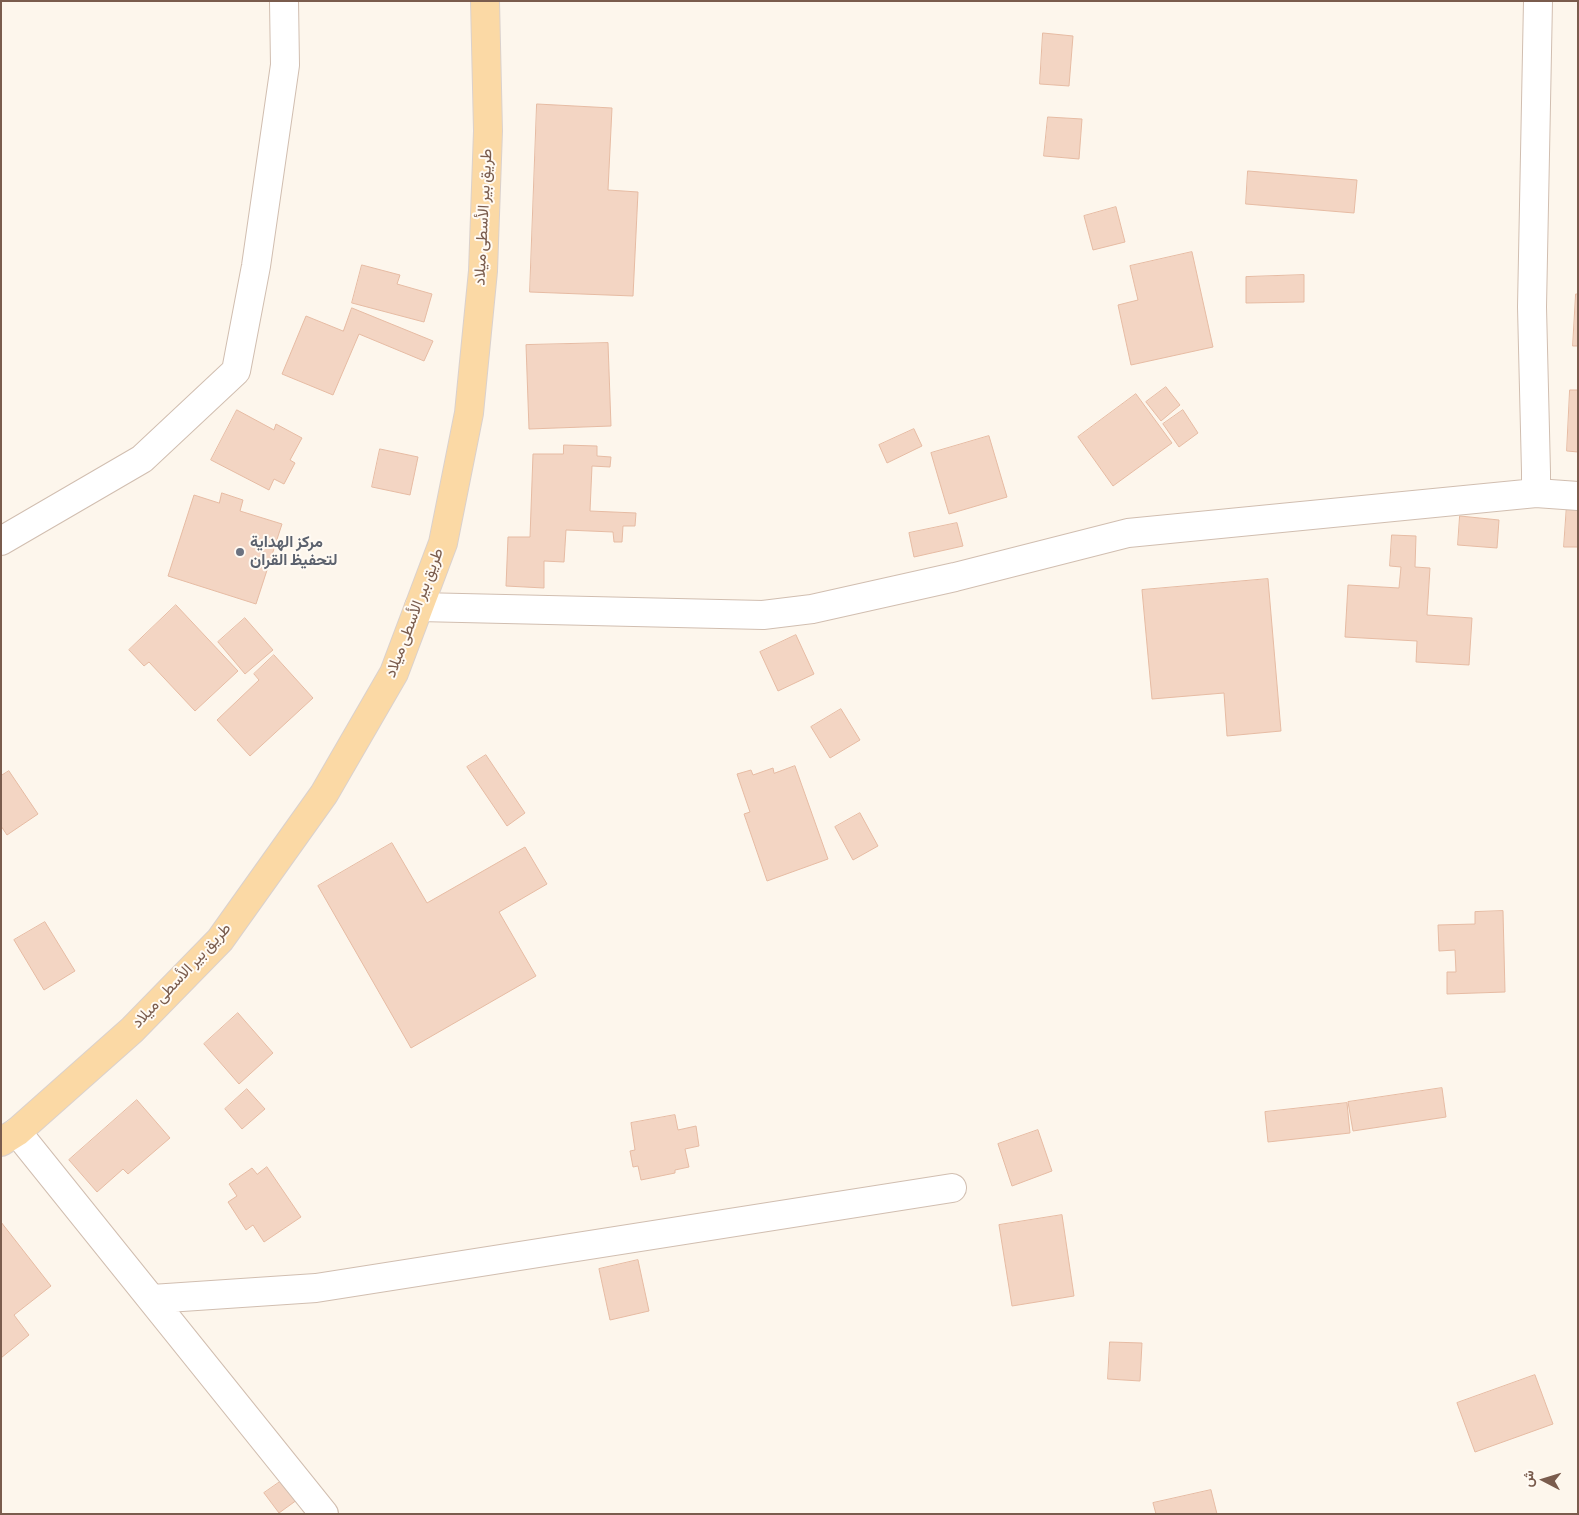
<!DOCTYPE html>
<html>
<head>
<meta charset="utf-8">
<style>
  body { margin:0 }
  #map { position:relative; width:1579px; height:1515px; overflow:hidden; background:#fdf6ec; font-family:"Sofia Sans Condensed",Vazirmatn,sans-serif }
  canvas { display:block }
  .frame { position:absolute; inset:0; border:2px solid #7a5c4d; pointer-events:none }
  .north { position:absolute; left:1519px; top:1455px; width:50px; height:50px; -webkit-text-stroke:4px #fffaf3; paint-order:stroke; rotate:275deg; font-size:14px; font-weight:700; line-height:20px; text-align:center; color:#7a5c4d }
  .north::after { content:''; display:block; margin:auto; width:18px; height:22px; background:#7a5c4d; clip-path:polygon(50% 0,100% 100%,50% 72%,0 100%) }
</style>
</head>
<body>
<div id="map">
<canvas width="1579" height="1515"></canvas>
<div class="frame"></div>
<div class="north">ش</div>
</div>
<script>
const ctx = document.querySelector('canvas').getContext('2d');
ctx.lineJoin = 'round';
function fill(path, color) {
  ctx.fillStyle = color;
  ctx.fill(path, 'evenodd');
}
function stroke(path, color, width, dash) {
  ctx.strokeStyle = color;
  ctx.lineWidth = width;
  ctx.lineCap = dash ? 'butt' : 'round';
  ctx.setLineDash(dash || []);
  ctx.stroke(path);
}
function label(font, color, halo, rows, align = 'center') {
  ctx.font = font + ' "Sofia Sans Condensed",Vazirmatn,sans-serif';
  ctx.lineWidth = 4;
  ctx.setLineDash([]);
  ctx.textBaseline = 'middle';
  ctx.strokeStyle = halo;
  ctx.fillStyle = color;
  for (const [text, x, y, turn = 0] of rows) {
    ctx.save();
    ctx.translate(x, y);
    ctx.rotate((+turn || 0) * Math.PI / 180);
    ctx.textAlign = isNaN(turn) ? turn : align;
    if (halo) ctx.strokeText(text, 0, 0);
    ctx.fillText(text, 0, 0);
    ctx.restore();
  }
}
const building = new Path2D(`
  M1043 33 1073 36 1069 86 1040 84Z
  M537 104 612 108 608 190 638 192 633 296 530 292Z
  M1048 117 1082 119 1079 159 1044 156Z
  M1248 171 1357 180 1354 213 1246 204Z
  M1116 207 1125 242 1093 250 1084 216Z
  M1192 252 1213 347 1131 365 1118 305 1138 300 1130 266Z
  M362 265 400 275 397 284 432 294 424 322 352 303Z
  M1304 275V302L1246 303V277Z
  M1576 294H1578V346H1573Z
  M352 308 433 341 424 361 359 334 333 395 282 374 306 316 343 331Z
  M608 343 611 426 529 429 526 345Z
  M1166 387 1180 405 1161 421 1146 402Z
  M1570 390H1578V452L1567 451Z
  M1136 394 1172 443 1113 486 1078 437Z
  M237 410 274 430 276 424 302 438 290 460 295 463 284 484 274 479 269 490 211 460Z
  M1183 410 1198 433 1179 447 1163 424Z
  M914 429 922 446 887 463 879 445Z
  M989 436 1007 497 949 514 931 453Z
  M564 445 597 446V456L611 457 610 467 592 466 590 511 636 513 635 526H623L622 542H614L613 532 566 530 564 562 544 561V588L506 586 508 537H530L533 454H563Z
  M380 449 418 457 410 495 372 487Z
  M222 493 243 500 240 511 282 524 256 604 168 576 194 495 219 503Z
  M1567 504 1578 505V547H1564Z
  M1460 516 1499 520 1497 548 1458 545Z
  M957 523 963 546 914 557 909 533Z
  M1392 535 1416 536 1415 567 1430 568 1427 615 1472 618 1469 665 1416 662 1417 641 1345 637 1348 585 1399 588 1401 567 1390 566Z
  M1268 579 1281 731 1227 736 1224 693 1152 699 1142 590Z
  M176 605 238 671 195 711 149 662 144 666 129 650Z
  M245 618 273 650 245 674 218 642Z
  M796 635 814 674 778 691 760 652Z
  M274 655 313 698 250 756 217 720 259 680 254 674Z
  M841 709 860 740 830 758 811 727Z
  M486 755 525 813 507 826 467 767Z
  M795 766 828 859 767 881 744 814 750 812 737 774 751 770 753 775 773 768 774 773Z
  M9 771 38 814 7 835 1 826V776Z
  M860 813 878 846 853 860 835 827Z
  M392 843 427 903 525 847 547 884 499 912 536 976 411 1048 318 886Z
  M1503 911 1505 992 1447 994V972H1456L1455 950 1439 951 1438 925 1475 924V912Z
  M45 922 75 971 44 990 14 940Z
  M238 1013 273 1053 239 1084 204 1044Z
  M1442 1088 1446 1117 1353 1131 1348 1102Z
  M247 1089 265 1109 242 1129 225 1109Z
  M137 1100 170 1138 128 1174 123 1169 97 1192 69 1160Z
  M1347 1103 1350 1133 1268 1142 1265 1112Z
  M675 1115 678 1130 696 1126 699 1146 685 1149 689 1167 675 1170V1173L641 1180 638 1166 633 1167 630 1151 635 1150 631 1123Z
  M1038 1130 1052 1171 1012 1186 998 1144Z
  M267 1167 301 1217 264 1242 253 1225 246 1230 228 1202 237 1196 229 1184 252 1168 257 1174Z
  M1062 1215 1074 1296 1012 1306 999 1225Z
  M1 1222 51 1286 14 1315 29 1335 1 1358Z
  M638 1260 649 1311 610 1320 599 1269Z
  M1110 1342 1142 1343 1140 1381 1108 1379Z
  M1535 1375 1553 1424 1475 1452 1457 1403Z
  M287 1477 301 1497 279 1513 264 1493Z
  M1211 1490 1217 1514H1156L1153 1503Z`);
const minor = new Path2D(`
  M1538 1 1532 307 1536 472V493L1578 496
  M1 541 142 459 236 371 256 266 285 65 284 1
  M419 607 763 615 812 609 955 577 1128 533 1536 493
  M17 1132 324 1514
  M152 1299 316 1288 952 1188`);
const major = new Path2D(`
  M1 1142 17 1132 132 1030 220 940 324 794 394 673 443 543 469 413 483 271 488 131 485 1`);
const markers = [
  [240,552,5,"#6b7280"]
];
const streetNames = [
  ["طريق بير الأسطى ميلاد",484,217,-87],
  ["طريق بير الأسطى ميلاد",415,613,-69],
  ["طريق بير الأسطى ميلاد",182,976,-47]
];
const worshipNames = [
  ["مركز الهداية",250,543],
  ["لتحفيظ القران",250,561]
];
fill(building, '#f3d5c3');
stroke(building, '#e6bba3', 1);
stroke(minor, '#d1beb0', 30);
stroke(major, '#dad1cd', 30);
stroke(minor, '#fff', 28);
stroke(major, '#fbd9a5', 28);
for (const [x, y, r, color] of markers) {
  const dot = new Path2D();
  dot.arc(x, y, r, 0, 2 * Math.PI);
  ctx.fillStyle = color;
  ctx.fill(dot);
  stroke(dot, '#fffaf3', 2);
}
label('16px', '#7a5c4d', '#fffaf3', streetNames);
label('bold 16px', '#5b616d', '#fffaf3', worshipNames, 'left');
</script>
</body>
</html>
